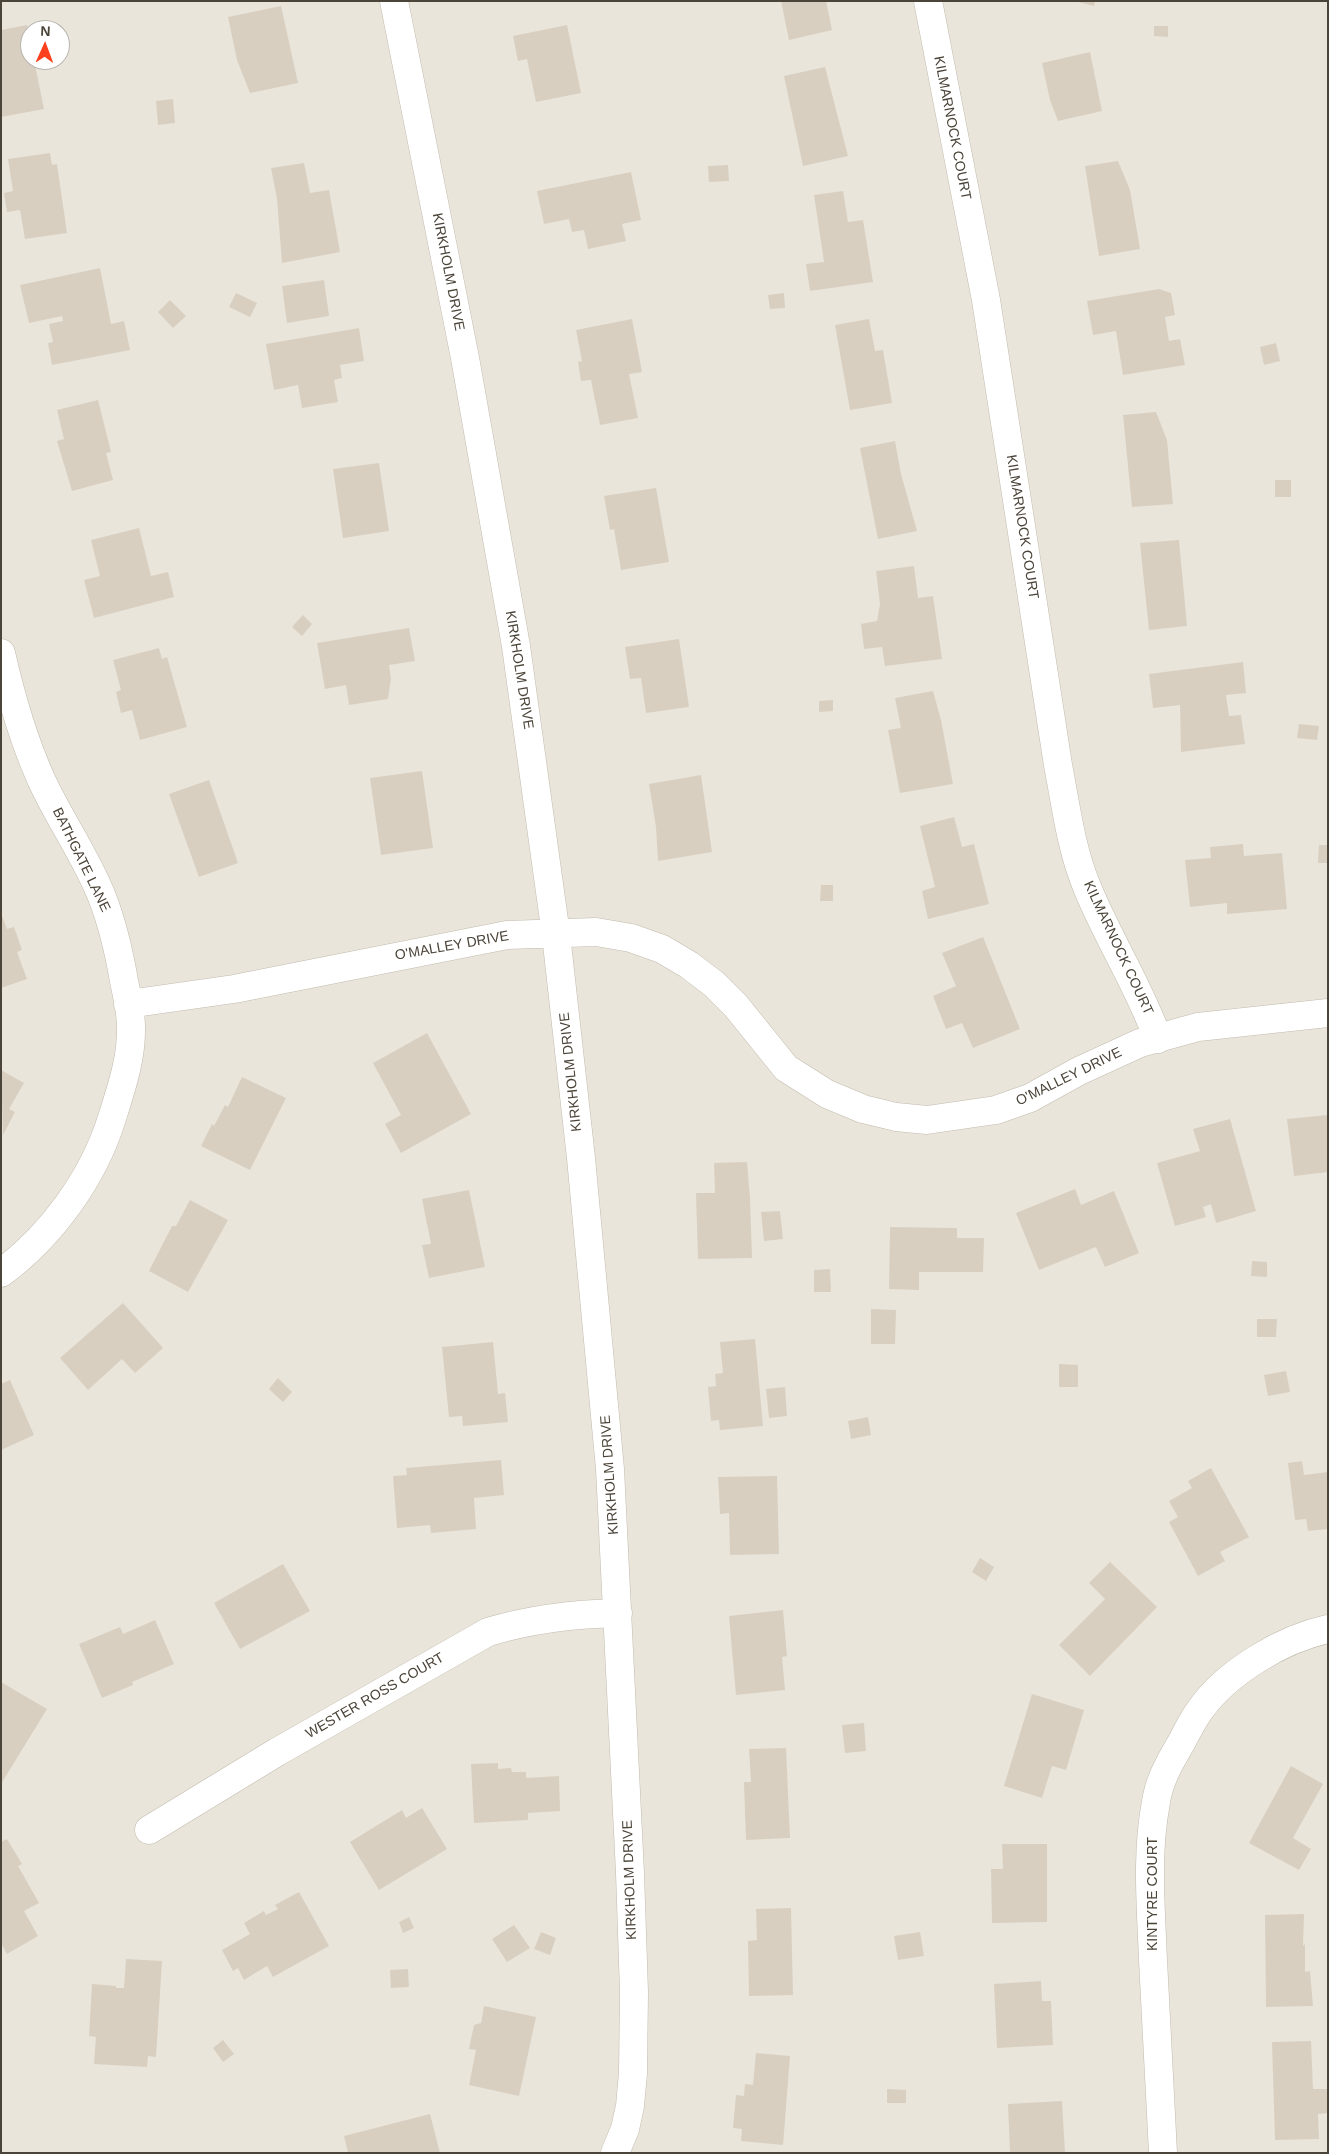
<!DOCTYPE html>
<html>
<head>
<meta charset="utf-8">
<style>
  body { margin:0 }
  #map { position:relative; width:1329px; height:2154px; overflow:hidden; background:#f6f3ec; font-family:Helvetica,sans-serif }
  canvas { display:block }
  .frame { position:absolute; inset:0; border:2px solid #4b4439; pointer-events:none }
  .north { position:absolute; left:20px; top:20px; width:50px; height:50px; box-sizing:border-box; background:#fff; border:1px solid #b7b4b0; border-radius:50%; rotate:2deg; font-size:14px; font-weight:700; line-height:20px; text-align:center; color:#4b4439 }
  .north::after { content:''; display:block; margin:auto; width:18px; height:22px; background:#fc3f1d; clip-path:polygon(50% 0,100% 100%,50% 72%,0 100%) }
</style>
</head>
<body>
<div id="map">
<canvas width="1329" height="2154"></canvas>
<div class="frame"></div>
<div class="north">N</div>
</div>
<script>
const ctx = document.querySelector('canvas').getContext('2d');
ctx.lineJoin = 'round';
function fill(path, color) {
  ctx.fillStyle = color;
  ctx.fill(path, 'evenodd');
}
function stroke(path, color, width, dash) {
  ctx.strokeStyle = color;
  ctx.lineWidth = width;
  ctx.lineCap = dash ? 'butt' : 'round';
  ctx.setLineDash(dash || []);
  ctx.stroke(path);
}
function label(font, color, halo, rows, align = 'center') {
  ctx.font = font + ' Helvetica,sans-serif';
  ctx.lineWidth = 5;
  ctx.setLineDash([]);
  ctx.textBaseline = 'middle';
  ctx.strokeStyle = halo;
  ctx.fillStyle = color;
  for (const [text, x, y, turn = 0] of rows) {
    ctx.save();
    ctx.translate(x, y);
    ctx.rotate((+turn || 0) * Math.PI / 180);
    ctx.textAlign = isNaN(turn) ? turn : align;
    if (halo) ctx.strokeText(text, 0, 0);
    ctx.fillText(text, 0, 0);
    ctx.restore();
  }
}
const residential = new Path2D(`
  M1 1H1328V2153H1ZM30 30H60V60H30Z`);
const building = new Path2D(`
  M781 1H826L832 30 789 40Z
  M1074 1H1095L1094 6Z
  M281 6 298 83 250 93 237 60 228 17Z
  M27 25 30 41V60H34L44 109 1 117V30Z
  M567 25 581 93 536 102 527 59 518 61 513 36Z
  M1154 26H1168V37L1154 36Z
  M1090 52 1102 111 1058 121 1050 100 1042 63Z
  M825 67 848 156 803 166 784 76Z
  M173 99 175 123 158 125 156 101Z
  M50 153 52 165 57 164 67 233 25 239 20 210 7 212 4 193 13 191 8 159Z
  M1118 161 1130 190 1140 249 1099 256 1085 166Z
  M304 163 310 193 329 190 340 252 282 263 277 199 271 168Z
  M728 165 729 181 709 182 708 166Z
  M631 172 641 220 622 224 626 241 588 249 584 230 572 232 569 219 544 224 537 191Z
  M843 191 848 222 863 220 873 282 810 291 806 264 824 262 814 195Z
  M100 268 111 324 124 321 130 350 52 365 48 343 53 342 49 324 63 321 62 316 29 323 20 285Z
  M324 280 329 316 287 323 282 286Z
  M1159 289 1171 293 1175 315 1165 317 1169 341 1180 339 1185 365 1123 375 1116 331 1093 335 1087 301Z
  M236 293 257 303 250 317 229 307Z
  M784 293 785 308 770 309 768 295Z
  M170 300 186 316 173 328 158 312Z
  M632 319 642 372 629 374 638 418 600 425 591 380 581 381 578 362 582 361 576 330Z
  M869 319 875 351 883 350 892 403 850 410 835 325Z
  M359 328 364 361 340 365 342 378 334 380 338 402 302 408 298 385 274 390 266 344Z
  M1276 343 1280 361 1264 365 1260 347Z
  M98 400 111 452 106 453 113 480 72 491 57 441 64 439 57 410Z
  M1156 412 1167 440 1173 504 1132 507 1123 415Z
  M895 441 901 474 917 531 878 539 860 448Z
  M379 463 389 531 343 538 333 469Z
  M1275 480H1291V497H1275Z
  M656 488 669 562 621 570 614 529 610 530 604 496Z
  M139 528 151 576 168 572 174 597 94 618 84 580 100 576 91 540Z
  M1179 540 1187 626 1149 630 1140 543Z
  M914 566 918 598 933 596 942 659 885 666 882 647 864 649 861 624 877 621 880 604 876 571Z
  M303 615 312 624 302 636 292 627Z
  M409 628 415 661 389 665 391 678 388 699 349 705 346 685 325 689 317 643Z
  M679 639 689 707 646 713 641 678 630 679 625 647Z
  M159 648 162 659 167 657 187 727 140 740 132 710 121 713 116 692 121 690 113 660Z
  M1243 662 1246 693 1226 695 1229 716 1241 715 1245 744 1181 752 1180 705 1153 708 1149 674Z
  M933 691 941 720 953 784 900 793 888 730 901 728 895 698Z
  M833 700V711L819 712V701Z
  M1299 724 1319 726 1317 740 1297 738Z
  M422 771 433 848 381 855 370 778Z
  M701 775 712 852 658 861 656 827 649 784Z
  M209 780 238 863 199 877 169 794Z
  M954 817 962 847 974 844 989 904 928 919 922 891 935 887 920 826Z
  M1243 844 1244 856 1282 853 1287 909 1227 914V903L1190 907 1185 860 1211 858 1210 847Z
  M1319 845H1328V863H1318Z
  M821 885H833V901H820Z
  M1 913 7 929 14 927 22 950 17 952 27 979 1 988Z
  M983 937 1020 1029 973 1048 962 1023 946 1029 933 996 956 986 942 953Z
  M427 1033 471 1114 401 1153 385 1124 401 1115 373 1063Z
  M1 1070 24 1083 9 1109 15 1112 3 1135Z
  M242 1077 286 1098 250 1170 201 1146 212 1124 214 1126 225 1105 228 1107Z
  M1328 1115V1172L1294 1176 1287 1119Z
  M1230 1119 1256 1211 1216 1223 1211 1204 1203 1207 1206 1217 1175 1226 1157 1163 1200 1151 1193 1129Z
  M747 1162 750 1198 752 1258 698 1259 696 1193H715L714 1163Z
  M1075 1189 1081 1205 1114 1191 1139 1253 1105 1267 1096 1247 1039 1270 1016 1213Z
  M469 1190 485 1267 429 1278 422 1245 431 1244 422 1199Z
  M190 1200 228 1220 188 1292 149 1271 172 1226H176Z
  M780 1211 783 1239 764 1241 761 1212Z
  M890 1227 957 1228V1238H984L983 1272H919V1290L889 1289Z
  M1252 1261 1267 1262V1277L1251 1276Z
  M830 1269 831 1292H814V1270Z
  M123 1303 163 1348 135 1373 122 1359 88 1390 60 1358Z
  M871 1309 896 1310 895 1344H871Z
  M1257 1319H1277L1276 1337H1257Z
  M755 1339 763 1426 720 1430 719 1420 711 1421 708 1387 716 1386 715 1374 723 1373 720 1342Z
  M493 1342 498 1394 505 1393 508 1422 463 1426 462 1416 449 1417 442 1347Z
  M1059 1364 1078 1365V1387H1059Z
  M1286 1371 1290 1392 1268 1396 1264 1375Z
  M278 1378 292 1392 283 1402 269 1389Z
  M10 1380 34 1435 1 1450V1384Z
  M785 1387 787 1416 769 1418 766 1389Z
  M868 1417 871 1435 851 1439 848 1421Z
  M501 1460 504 1495 474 1498 476 1529 431 1533 430 1525 397 1528 393 1476 407 1475 406 1468Z
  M1302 1461 1304 1475 1328 1472V1529L1308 1531 1306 1519 1295 1520 1288 1463Z
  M1211 1468 1249 1537 1220 1552 1225 1561 1198 1576 1169 1522 1178 1517 1169 1501 1192 1488 1188 1481Z
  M777 1476 779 1554 730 1555 729 1513 720 1514 718 1477Z
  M980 1558 994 1567 986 1581 972 1572Z
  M1110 1562 1157 1607 1090 1676 1059 1645 1105 1599 1089 1583Z
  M283 1564 310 1611 240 1649 214 1603Z
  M783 1610 787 1656 782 1657 785 1690 736 1695 729 1616Z
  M155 1620 174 1664 132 1682 133 1685 102 1698 79 1644 120 1627 123 1634Z
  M1 1682 47 1709 1 1784Z
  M1032 1694 1084 1710 1066 1770 1052 1766 1042 1798 1004 1786Z
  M864 1723 866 1751 845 1753 842 1725Z
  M786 1748 790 1838 746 1840 744 1782H751L749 1749Z
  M498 1763V1769L511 1768 512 1772H526V1778L559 1776 560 1811 528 1813V1820L474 1823 471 1764Z
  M1291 1766 1323 1784 1293 1838 1311 1849 1299 1870 1249 1843Z
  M422 1808 447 1849 379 1890 350 1842 402 1810 406 1818Z
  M7 1839 22 1864 18 1866 39 1903 24 1911 38 1936 7 1954 1 1943V1842Z
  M1002 1844H1047V1922L992 1923 991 1869H1003Z
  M299 1892 329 1946 273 1977 267 1966 244 1980 238 1968 233 1971 222 1950 250 1934 244 1923 264 1911 266 1915 278 1909 275 1905Z
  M791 1908 793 1995 749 1996 748 1941 757 1940 756 1909Z
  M1304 1914 1303 1946 1305 1944V1972L1310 1971 1313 2006 1266 2007 1265 1915Z
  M409 1917 414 1928 403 1933 399 1922Z
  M514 1925 530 1948 507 1962 492 1939Z
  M541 1932 556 1938 550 1955 534 1949Z
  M920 1932 924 1956 898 1960 894 1936Z
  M126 1959 162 1961 156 2057 148 2056 147 2067 94 2064 96 2037 89 2036 92 1984 116 1986V1988H124Z
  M408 1969 409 1987 391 1988 390 1970Z
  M1041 1981 1042 2001H1051L1053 2045 997 2048 994 1984Z
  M484 2006 536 2017 519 2096 469 2085 476 2050 469 2049 474 2025 481 2023Z
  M223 2040 234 2054 223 2062 213 2048Z
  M1311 2041 1313 2089H1328V2113L1318 2114 1319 2139 1275 2140 1272 2042Z
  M756 2053 790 2056 783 2145 741 2141 742 2129 733 2128 736 2095 744 2096 745 2084 753 2085Z
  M887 2089 906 2090V2103H887Z
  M1062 2101 1065 2153H1010L1008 2104Z
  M430 2114 440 2153H348L344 2136Z`);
const minor = new Path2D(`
  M394 1 465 358 516 646 556 935 581 1158 610 1469 630 1873 634 1992 633 2073 630 2106 625 2129 615 2153
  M928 1 986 300 1058 765C1066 806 1071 849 1087 887 1108 939 1139 986 1158 1039
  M1 653C11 697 23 739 41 779 59 819 86 856 102 897 113 925 119 952 124 981 127 996 131 1011 131 1026 132 1058 121 1089 112 1118 93 1179 51 1236 1 1273
  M128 1004 234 989 507 935 596 932 631 938 662 949 689 965 714 984 736 1006 786 1068 827 1094 863 1109 896 1117 927 1120 996 1110 1030 1098 1079 1071 1140 1043 1198 1027 1328 1013
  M149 1830 277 1752 488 1632C531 1619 574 1614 618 1613
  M1163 2153C1160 2089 1156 2024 1153 1960 1151 1908 1146 1854 1156 1802 1159 1780 1170 1762 1181 1743 1187 1732 1192 1721 1200 1710 1227 1672 1282 1639 1328 1629`);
const streetNames = [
  ["KILMARNOCK COURT",952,128,79],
  ["KIRKHOLM DRIVE",448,272,79],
  ["KILMARNOCK COURT",1022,527,81],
  ["KIRKHOLM DRIVE",519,670,81],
  ["BATHGATE LANE",81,860,64],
  ["O'MALLEY DRIVE",452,946,-10],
  ["KILMARNOCK COURT",1118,948,65],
  ["KIRKHOLM DRIVE",571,1072,-96],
  ["O'MALLEY DRIVE",1069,1077,-26],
  ["KIRKHOLM DRIVE",610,1475,-94],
  ["WESTER ROSS COURT",375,1696,-30],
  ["KIRKHOLM DRIVE",630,1880,-92],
  ["KINTYRE COURT",1153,1894,-90]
];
fill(residential, '#eae5da');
fill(building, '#d8cfc1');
stroke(minor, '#c2bbae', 29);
stroke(minor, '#fff', 28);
label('14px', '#4b4439', '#fff', streetNames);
</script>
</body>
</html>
